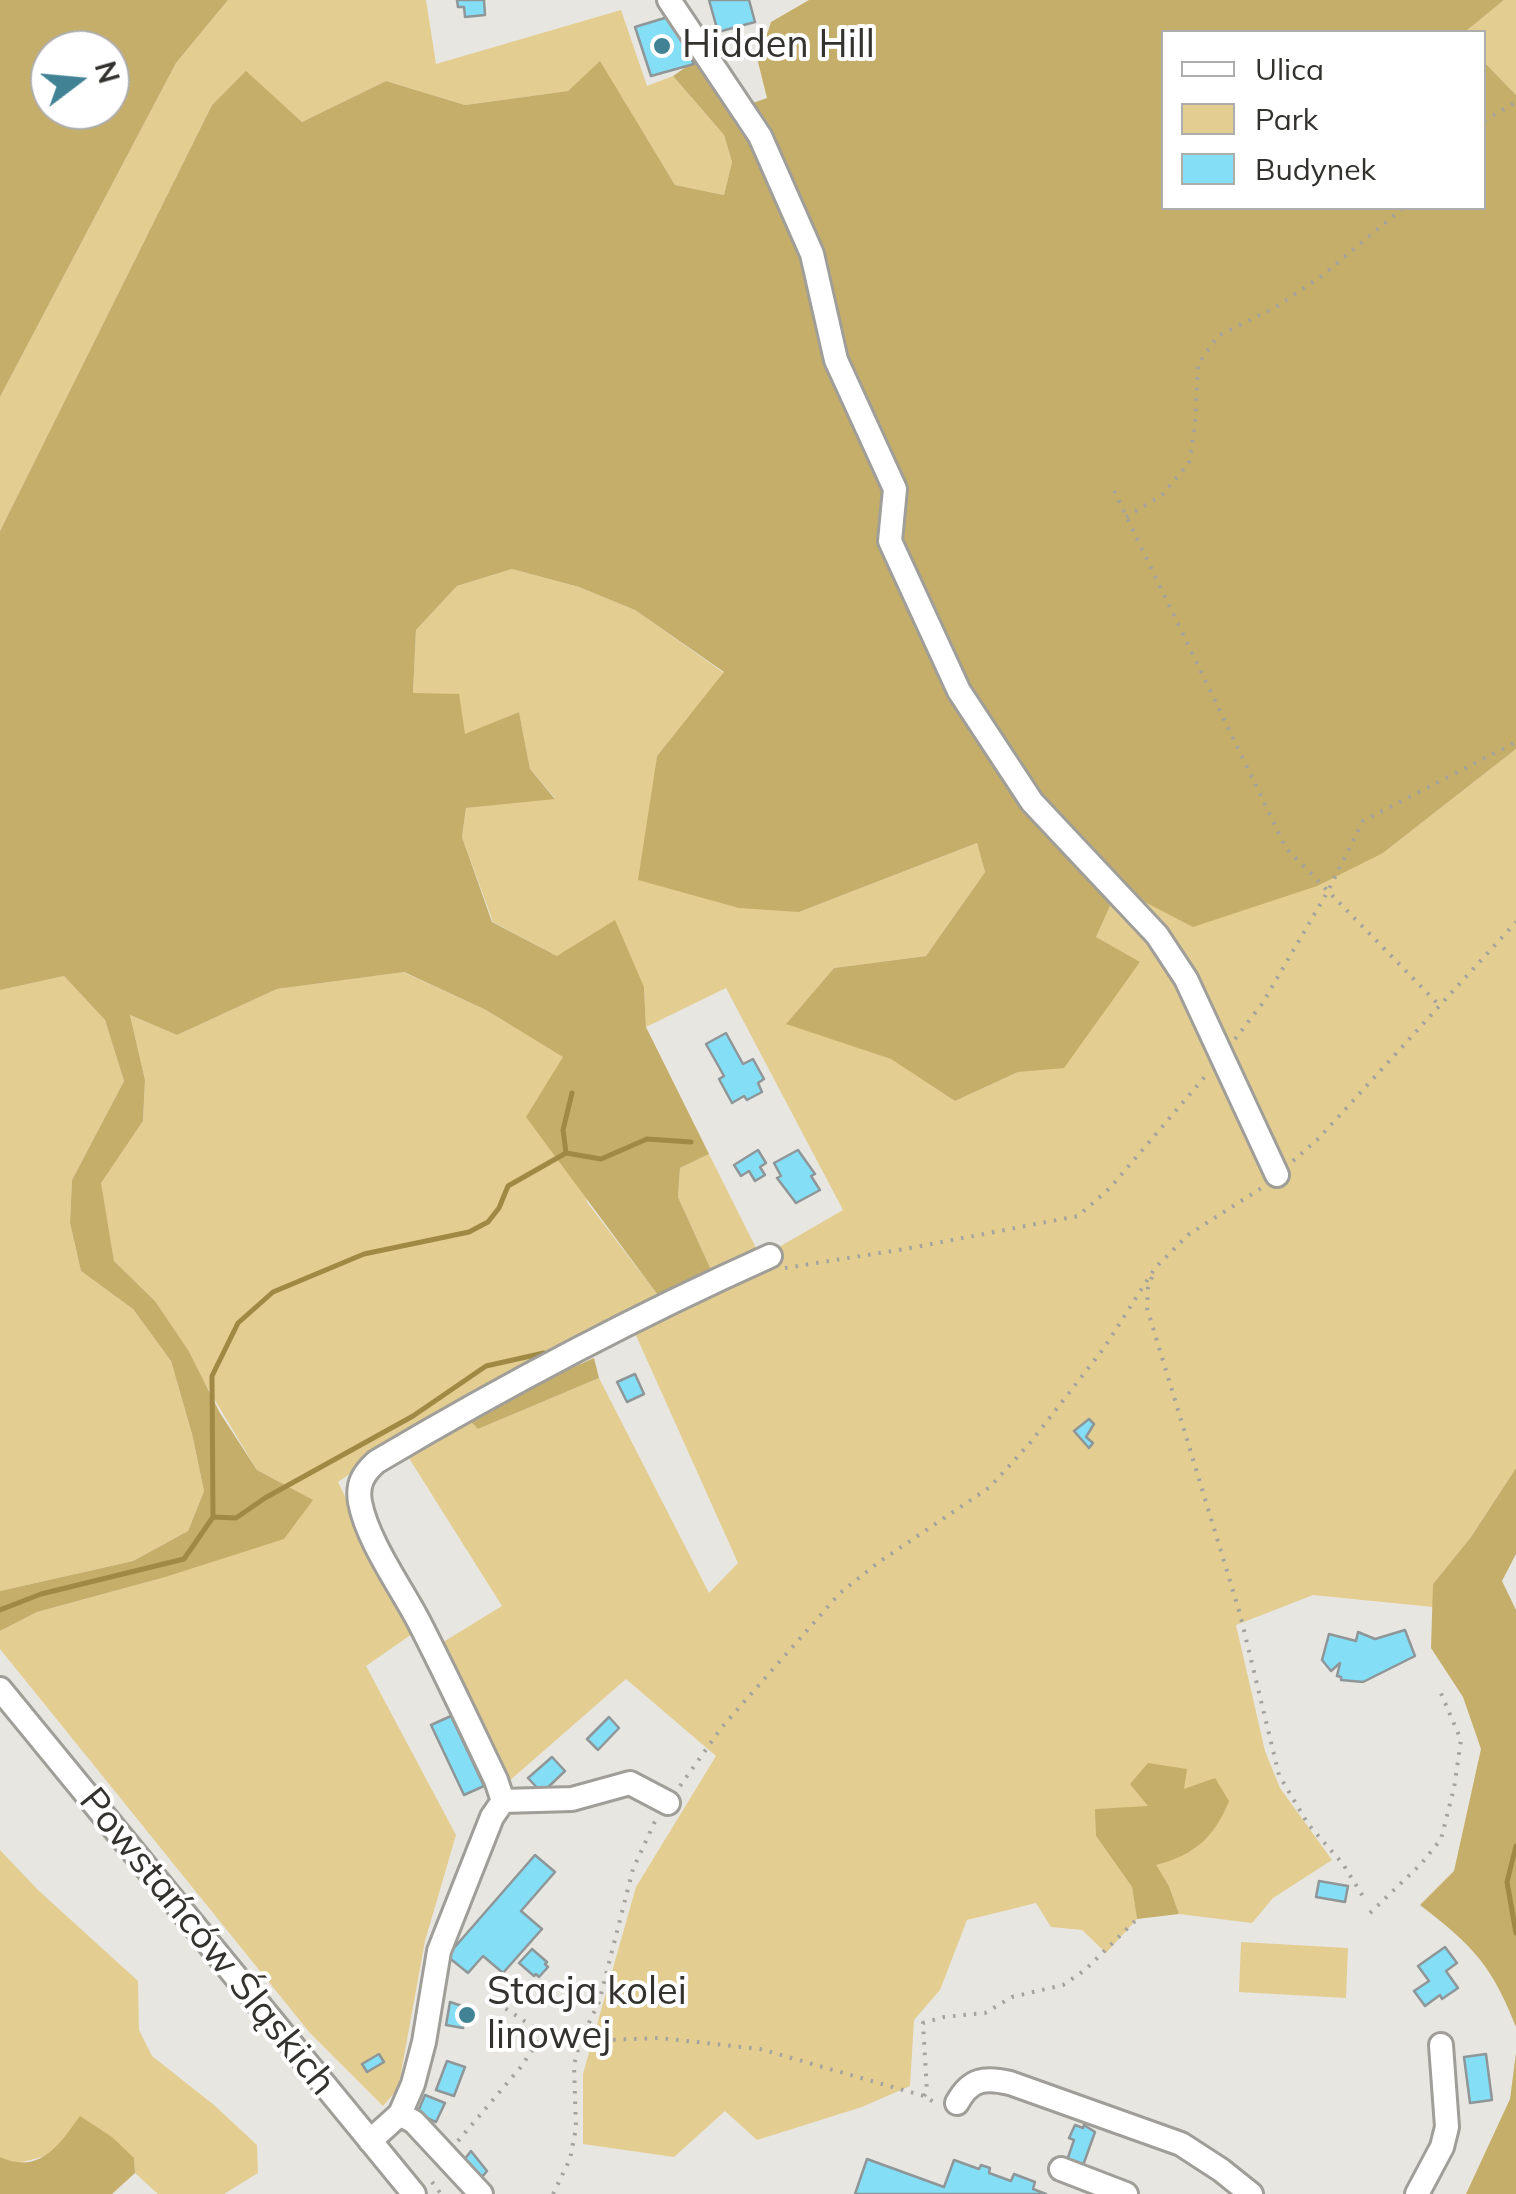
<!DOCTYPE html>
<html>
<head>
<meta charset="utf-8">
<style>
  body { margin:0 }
  #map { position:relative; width:1516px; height:2194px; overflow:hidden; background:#e8e6e0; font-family:Mulish,sans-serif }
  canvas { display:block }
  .legend { position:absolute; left:1161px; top:30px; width:325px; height:180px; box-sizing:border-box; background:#fff; border:2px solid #adadac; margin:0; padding:12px 18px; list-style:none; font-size:30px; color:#33322f }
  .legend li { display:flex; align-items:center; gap:20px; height:50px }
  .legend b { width:50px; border:2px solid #adadac }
  .north { position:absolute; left:30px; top:30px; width:100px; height:100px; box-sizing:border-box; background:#fff; border:2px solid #adadac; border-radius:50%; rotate:74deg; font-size:28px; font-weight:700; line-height:40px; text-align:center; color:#33322f }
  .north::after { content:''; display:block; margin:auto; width:35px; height:45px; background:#418394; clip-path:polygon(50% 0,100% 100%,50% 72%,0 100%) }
</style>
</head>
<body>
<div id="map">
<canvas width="1516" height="2194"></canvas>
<ul class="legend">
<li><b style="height:12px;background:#fff"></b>Ulica</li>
<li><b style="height:28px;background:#e3cd91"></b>Park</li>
<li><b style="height:28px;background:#84def6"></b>Budynek</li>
</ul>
<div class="north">N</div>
</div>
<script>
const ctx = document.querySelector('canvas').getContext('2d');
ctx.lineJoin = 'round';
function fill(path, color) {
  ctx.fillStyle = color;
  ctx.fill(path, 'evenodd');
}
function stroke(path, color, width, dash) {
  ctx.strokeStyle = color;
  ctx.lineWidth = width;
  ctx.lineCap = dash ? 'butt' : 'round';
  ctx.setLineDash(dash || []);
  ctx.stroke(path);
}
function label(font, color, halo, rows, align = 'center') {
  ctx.font = font + ' Mulish,sans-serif';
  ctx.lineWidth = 8;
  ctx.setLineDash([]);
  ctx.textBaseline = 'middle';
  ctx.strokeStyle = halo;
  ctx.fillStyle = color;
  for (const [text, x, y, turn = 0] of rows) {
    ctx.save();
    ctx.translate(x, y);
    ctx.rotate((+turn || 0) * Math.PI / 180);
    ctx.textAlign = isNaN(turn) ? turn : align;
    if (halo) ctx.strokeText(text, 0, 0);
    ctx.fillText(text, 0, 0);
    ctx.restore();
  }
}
const green = new Path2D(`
  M228 0H426L436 64 621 10 647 86 673 76 724 135 732 162 724 195 675 185 600 62 568 91 465 105 386 81 302 122 246 72 212 105 0 531V397L176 63Z
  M1504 0H1516V95L1484 62V32H1465Z
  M512 569 579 587 635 610 724 673 657 756 639 880 799 912 977 843 985 872 926 956 834 968 787 1023 892 1059 955 1101 1018 1072 1140 963 1096 937 1118 887 1383 853 1516 749V1468L1471 1537 1433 1584V1607L1313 1595 1236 1625 1265 1751 1280 1788 1332 1860 1273 1898 1252 1923 1179 1914 1169 1886 1155 1865 1149 1807 1096 1809V1836L1132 1887 1137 1919 1106 1953 1082 1930 1051 1927 1036 1903 967 1920 940 1990 914 2020 910 2086 862 2107 757 2140 725 2111 674 2157 583 2144V2074L636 1887 716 1756 626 1679 508 1782 440 1644 502 1606 407 1455 465 1416 478 1429 599 1378 709 1593 738 1563 634 1331 843 1210 726 988 646 1027 644 987 557 956 493 922 462 837 466 808 555 798 530 769 519 712 465 735 413 693 416 630 457 586Z
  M403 972 486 1010 564 1057 587 1202 660 1298 451 1403 338 1482 412 1634 366 1666 456 1835 425 1941 398 2089 383 2106 310 2033 0 1649V1631L37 1612 162 1578 312 1500 257 1470 155 1301 114 1261 100 1183 143 1121 145 1080 130 1015 177 1035 277 989Z
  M64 976 105 1020 124 1081 72 1180 70 1223 81 1271 133 1309 171 1361 192 1434 204 1491 188 1531 133 1561 0 1591V990Z
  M709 1154 759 1254 712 1272 678 1197 680 1168Z
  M0 1850 38 1890 138 1981 139 2030 152 2056 214 2105 257 2145 258 2173 224 2194H158L135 2173 134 2158 53 2154 15 2164 0 2157Z
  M1241 1942 1348 1948 1346 1998 1239 1992Z`);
const forest = new Path2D(`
  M0 0H228L176 63 0 397ZM110 50V110H50V50Z
  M809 0H1504L1465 32H1164V208H1484V62L1516 95V749L1383 853 1317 886 1193 927 1118 888 1096 937 1140 962 1064 1068 1018 1072 955 1101 891 1059 786 1024 834 968 926 956 985 872 977 843 799 912 739 908 638 880 657 756 724 672 635 610 579 587 512 569 457 586 416 630 413 693 459 694 465 734 519 712 530 769 555 799 466 808 462 837 492 922 557 956 615 920 644 987 646 1027 709 1154 680 1168 678 1197 712 1272 660 1298 526 1117 563 1057 486 1010 404 972 277 989 177 1035 130 1015 145 1080 143 1121 101 1183 114 1261 155 1301 188 1350 220 1413 257 1470 313 1500 284 1539 162 1578 37 1612 0 1631V1591L133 1561 188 1531 204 1491 192 1434 171 1361 133 1309 81 1271 70 1223 72 1180 124 1081 105 1020 64 976 0 990V531L212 105 246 71 302 122 386 81 465 105 568 91 600 61 675 185 724 195 732 162 724 135 673 76 709 51 739 108 767 98 758 62 771 22Z
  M594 1358 599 1378 478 1429 465 1416Z
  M1516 1468V1554L1502 1581 1516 1610V2027C1492 1965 1472 1945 1420 1905L1454 1871 1481 1749 1463 1697 1431 1648 1433 1584 1471 1537Z
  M1148 1763 1187 1769 1184 1789 1215 1778 1229 1801C1214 1838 1194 1855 1156 1865L1169 1886 1179 1914 1137 1919 1132 1887 1096 1836 1095 1809 1148 1806 1130 1784Z
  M1516 2053V2194H1466L1510 2099Z
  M80 2116 112 2137 134 2158 135 2173 112 2194H0V2157C40 2175 59 2145 80 2116Z`);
const stream = new Path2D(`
  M566 1153 563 1130 572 1093
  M213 1517 236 1518 265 1498 413 1416 486 1366 544 1353
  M0 1610 41 1594 184 1559 213 1517 212 1376 238 1323 273 1292 364 1254 469 1232 488 1222 499 1208 508 1186 566 1153 601 1159 647 1139 691 1142
  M1516 1846 1507 1882 1516 1933`);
const building = new Path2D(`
  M457 0H484L485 15 465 17 464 7H458Z
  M709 0H749L755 22 718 32Z
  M668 17 694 64 651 76 635 27Z
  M726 1033 743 1064 753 1059 764 1079 758 1083 762 1092 747 1100 744 1096 732 1103 719 1079 724 1076 706 1044Z
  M758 1150 766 1163 760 1167 765 1175 755 1181 749 1171 741 1176 734 1165Z
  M798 1150 815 1174 811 1176 820 1190 796 1203 777 1178 781 1176 774 1163Z
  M635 1374 644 1394 627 1402 617 1382Z
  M1089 1419 1094 1424 1086 1437 1093 1443 1089 1448 1074 1431Z
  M1405 1630 1415 1656 1363 1682 1341 1680V1677L1337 1676 1340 1663 1331 1671 1322 1660 1329 1634 1356 1641 1358 1632 1375 1639Z
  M451 1716 484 1786 464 1795 431 1725Z
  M609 1717 619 1728 598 1750 587 1739Z
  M552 1757 565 1771 542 1793 528 1778Z
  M535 1855 555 1872 521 1911 542 1929 503 1973 483 1956 468 1973 447 1956Z
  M1319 1881 1348 1886 1345 1902 1316 1897Z
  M1445 1947 1457 1963 1446 1971 1458 1988 1442 1999 1440 1995 1425 2006 1414 1991 1429 1981 1418 1966Z
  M532 1949 547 1962 545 1964 548 1967 539 1977 536 1974 534 1976 519 1963Z
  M450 2002 474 2010 471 2025 464 2023 463 2028 446 2025Z
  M379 2054 384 2062 367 2072 362 2064Z
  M1486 2054 1492 2100 1470 2103 1464 2057Z
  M447 2061 465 2067 454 2096 436 2090Z
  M425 2095 445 2103 436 2122 417 2114Z
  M1075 2125 1083 2128 1084 2125 1095 2132 1081 2171 1065 2166 1074 2140 1069 2138Z
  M471 2151 487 2171 482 2177 464 2160Z
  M867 2159 944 2187 954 2160 979 2169 981 2165 990 2168 989 2173 1011 2181 1014 2174 1035 2182 1033 2189 1046 2194H855Z`);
const path = new Path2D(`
  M1484 121 1516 102
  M1114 491 1286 848 1441 1007
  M1126 517 1162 495 1189 463 1195 425 1198 364 1218 336 1276 307 1323 275 1403 208
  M1235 1039 1262 1004 1328 891 1363 821 1516 742
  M1293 1161 1319 1138 1516 922
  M785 1268 905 1249 1078 1216 1110 1188 1208 1073
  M1152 1277 1148 1288 1147 1308 1240 1614 1279 1775 1308 1824 1343 1864 1364 1898
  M680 1786 722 1727 840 1593 879 1562 990 1487 1030 1443 1104 1348 1155 1268 1188 1235 1263 1187
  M1370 1913 1421 1864 1441 1839 1454 1788 1461 1740 1440 1691
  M488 1997 538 2030 580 2041 660 2038 760 2049 924 2096 937 2104
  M924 2096 927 2092 923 2023 944 2017 985 2013 1012 1997 1063 1985 1085 1970 1137 1919
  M458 2141 520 2068 545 2032
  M432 2182 441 2194
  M553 2194 570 2159 576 2128 574 2065 580 2041 599 2002 633 1869 657 1817`);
const minor = new Path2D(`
  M669 0 760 136 812 254 836 360 895 489 890 541 959 691 1032 802 1157 935 1186 979 1277 1175
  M0 1689 414 2194
  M503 1801 572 1799 630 1783 668 1803
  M957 2103C970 2079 984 2077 1010 2083L1181 2144 1221 2170 1251 2194
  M400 2114 414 2122 481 2194
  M370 2141 400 2114 413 2084 424 2042 439 1951 492 1817 503 1801 496 1780C470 1726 445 1672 418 1620 400 1586 367 1540 360 1502 357 1484 363 1474 376 1462 504 1386 634 1317 770 1256
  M1061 2169 1126 2194
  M1417 2194 1442 2147 1447 2127 1441 2045`);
const markers = [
  [662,46,10,"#418394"],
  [467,2015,10,"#418394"]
];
const poiNames = [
  ["Hidden Hill",682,46],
  ["Stacja kolei",487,1993],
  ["linowej",487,2037]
];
const streetNames = [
  ["Powstańców Śląskich",207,1942,51]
];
fill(green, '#e3cd91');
fill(forest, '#c5ae69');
stroke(stream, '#a08945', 5);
fill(building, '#84def6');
stroke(building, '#8f9698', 2.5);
stroke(minor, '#a09e98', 28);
stroke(path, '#a5a39e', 4, [2.5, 8]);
stroke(minor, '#fff', 22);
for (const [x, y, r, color] of markers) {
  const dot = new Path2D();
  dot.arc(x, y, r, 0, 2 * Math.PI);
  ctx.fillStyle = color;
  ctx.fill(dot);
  stroke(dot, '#fff', 4);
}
label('38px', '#33322f', '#fff', poiNames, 'left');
label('38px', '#33322f', '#fff', streetNames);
</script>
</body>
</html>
